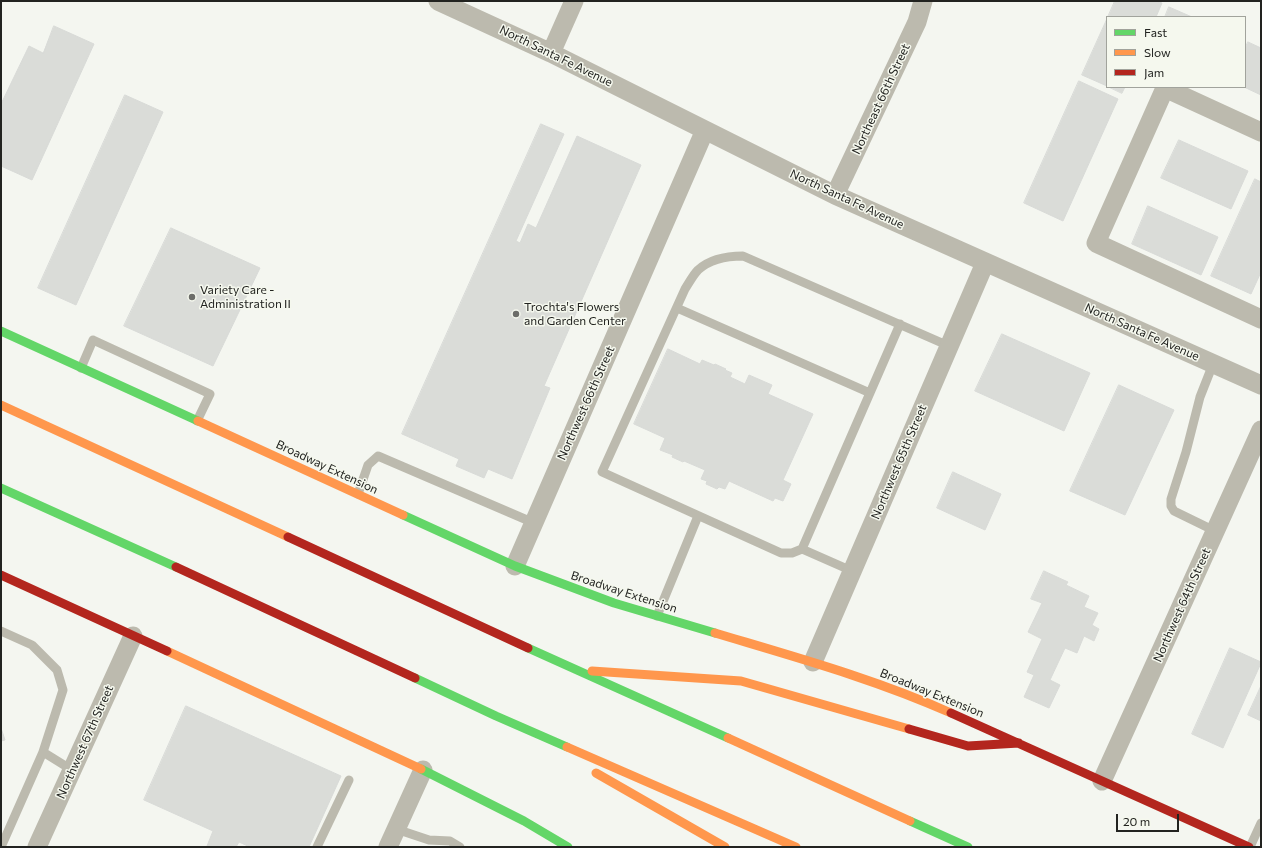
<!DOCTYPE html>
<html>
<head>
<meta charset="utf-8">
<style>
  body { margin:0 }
  #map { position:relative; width:1262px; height:848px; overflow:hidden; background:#f4f6f0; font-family:Commissioner,sans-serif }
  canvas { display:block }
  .frame { position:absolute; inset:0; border:2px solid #222320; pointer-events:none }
  .legend { position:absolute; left:1106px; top:16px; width:140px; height:72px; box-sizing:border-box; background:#f5f8ee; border:1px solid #a1a39c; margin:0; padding:5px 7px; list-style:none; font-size:12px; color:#222320 }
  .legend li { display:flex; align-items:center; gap:8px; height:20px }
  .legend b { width:20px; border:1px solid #a1a39c }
  .scale { position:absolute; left:1116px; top:814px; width:63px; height:18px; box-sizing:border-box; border:2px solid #222320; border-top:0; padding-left:5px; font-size:12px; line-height:14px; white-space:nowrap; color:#222320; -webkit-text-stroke:3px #f5f8ee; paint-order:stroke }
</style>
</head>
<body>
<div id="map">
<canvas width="1262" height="848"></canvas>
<div class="frame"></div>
<ul class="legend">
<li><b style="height:5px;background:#63d668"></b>Fast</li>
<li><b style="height:5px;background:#ff974d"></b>Slow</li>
<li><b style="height:5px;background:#b3261e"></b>Jam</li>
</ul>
<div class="scale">20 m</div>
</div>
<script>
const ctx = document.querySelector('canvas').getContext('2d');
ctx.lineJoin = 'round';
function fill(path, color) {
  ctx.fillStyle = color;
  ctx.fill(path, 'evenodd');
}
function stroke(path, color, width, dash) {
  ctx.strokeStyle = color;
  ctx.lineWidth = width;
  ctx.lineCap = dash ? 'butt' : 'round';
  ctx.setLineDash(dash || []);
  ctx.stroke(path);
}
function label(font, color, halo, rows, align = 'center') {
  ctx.font = font + ' Commissioner,sans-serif';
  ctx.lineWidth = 3;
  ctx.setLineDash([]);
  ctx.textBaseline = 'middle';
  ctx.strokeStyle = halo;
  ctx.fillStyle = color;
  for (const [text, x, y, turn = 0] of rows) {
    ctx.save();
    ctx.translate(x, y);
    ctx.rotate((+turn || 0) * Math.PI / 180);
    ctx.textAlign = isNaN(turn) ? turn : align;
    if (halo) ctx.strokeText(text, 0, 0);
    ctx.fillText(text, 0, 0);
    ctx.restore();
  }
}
const building = new Path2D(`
  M1115 1H1156L1162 3 1156 17H1108Z
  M1169 7 1192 17H1165Z
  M1107 19V86L1082 75Z
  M54 26 94 44 32 180 1 166V104L29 46 43 53Z
  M1248 42 1261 48V95L1244 87H1245V49Z
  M1079 81 1118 99 1063 221 1024 203Z
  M1109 87H1125L1122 93Z
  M125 95 163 112 76 305 38 288Z
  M541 124 564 134 516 241 520 243 528 224 536 228 577 136 641 165 544 386 550 388 512 479 488 469 484 478 456 466 459 459 402 434Z
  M1179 140 1248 171 1231 209 1161 178Z
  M1255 179 1261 182V272L1251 294 1211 276Z
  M1148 206 1218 237 1201 275 1132 244Z
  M171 228 260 268 213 366 124 326Z
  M1002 334 1090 373 1064 431 975 391Z
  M668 349 700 364 702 360 714 365 715 364 726 369 725 370 732 373 730 377 745 384 749 375 772 385 768 394 813 414 783 480 791 484 783 501 775 498 773 501 729 481 725 489 719 487 717 489 706 484 707 481 701 479 705 470 684 461 683 462 672 457 673 455 660 450 665 438 634 424Z
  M1119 385 1174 410 1125 515 1070 491Z
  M953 472 1001 494 985 530 937 508Z
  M1044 571 1068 582 1066 585 1089 596 1084 607 1098 613 1092 625 1099 629 1094 641 1084 636 1077 653 1065 648 1050 680 1060 685 1049 708 1024 697 1034 675 1027 672 1042 639 1028 632 1042 603 1031 599Z
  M1230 648 1261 662V663L1223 748 1192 734Z
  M1261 686V721L1248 715Z
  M186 706 341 776 309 847H250L239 842 236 847H209L207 846 213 831 144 800Z
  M1 728 5 740 1 741Z`);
const lane = new Path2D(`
  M677 308 870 393
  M900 324 802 549 792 553H781L602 472 685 289C689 283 693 275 698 270 710 259 726 256 743 256L949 346
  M1213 364 1200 397 1186 452 1171 499V506L1174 511 1215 531
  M81 368 93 340 210 394 197 421
  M358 494 368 465 378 456 534 523
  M802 549 852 571
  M657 616 698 516
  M1 631 32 645 57 670 63 690 43 752 72 770
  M396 829 429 840 450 841 460 847
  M1 847 43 752
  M317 847 349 780
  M1250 847 1261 823`);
const street = new Path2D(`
  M438 1 551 53 835 195 1261 385
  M551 53 574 1
  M1261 132 1165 88 1096 243 1261 319
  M835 195 917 22 923 1
  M515 566 705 130
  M813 662 985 263
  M1102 781 1261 430
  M37 847 133 636
  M388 847 423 770`);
const fast = new Path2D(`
  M1 331 198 421
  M1 488 176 567
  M403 515 515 566 614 603 715 633
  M528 648 728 738
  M415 678 496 716 567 747
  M421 769 524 821 568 847
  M910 821 968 847`);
const slow = new Path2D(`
  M1 405 288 537
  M198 421 403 515
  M715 633C795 657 875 679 951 713
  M167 651 421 769
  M592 671 741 681 909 729
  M728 738 910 821
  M567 747 796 847
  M596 773 725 847`);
const jam = new Path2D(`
  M288 537 528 648
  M176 567 415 678
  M1 575 167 651
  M951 713 1249 847
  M909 729 968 746 1019 743`);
const markers = [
  [192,297,4,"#6c6d69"],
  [516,314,4,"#6c6d69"]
];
const streetNames = [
  ["North Santa Fe Avenue",556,56,26],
  ["Northeast 66th Street",881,99,-65],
  ["North Santa Fe Avenue",847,199,25],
  ["North Santa Fe Avenue",1142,332,24],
  ["Northwest 66th Street",586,403,-66],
  ["Northwest 65th Street",899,462,-67],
  ["Broadway Extension",327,467,25],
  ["Broadway Extension",624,592,18],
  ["Northwest 64th Street",1182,605,-66],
  ["Broadway Extension",932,693,22],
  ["Northwest 67th Street",85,742,-66]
];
const poiNames = [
  ["Variety Care -",200,290],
  ["Administration II",200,304],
  ["Trochta's Flowers",524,307],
  ["and Garden Center",524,321]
];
fill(building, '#dadcd8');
stroke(building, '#d8dad7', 1);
stroke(lane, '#bcbaae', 9);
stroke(street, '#bcbaae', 19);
stroke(fast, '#63d668', 9);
stroke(slow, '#ff974d', 9);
stroke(jam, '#b3261e', 9);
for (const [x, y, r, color] of markers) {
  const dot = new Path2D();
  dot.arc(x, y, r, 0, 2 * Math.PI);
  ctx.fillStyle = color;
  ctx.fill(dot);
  stroke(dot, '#f5f8ee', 1.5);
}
label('12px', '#222320', '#f5f8ee', streetNames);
label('12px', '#222320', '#f5f8ee', poiNames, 'left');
</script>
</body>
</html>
